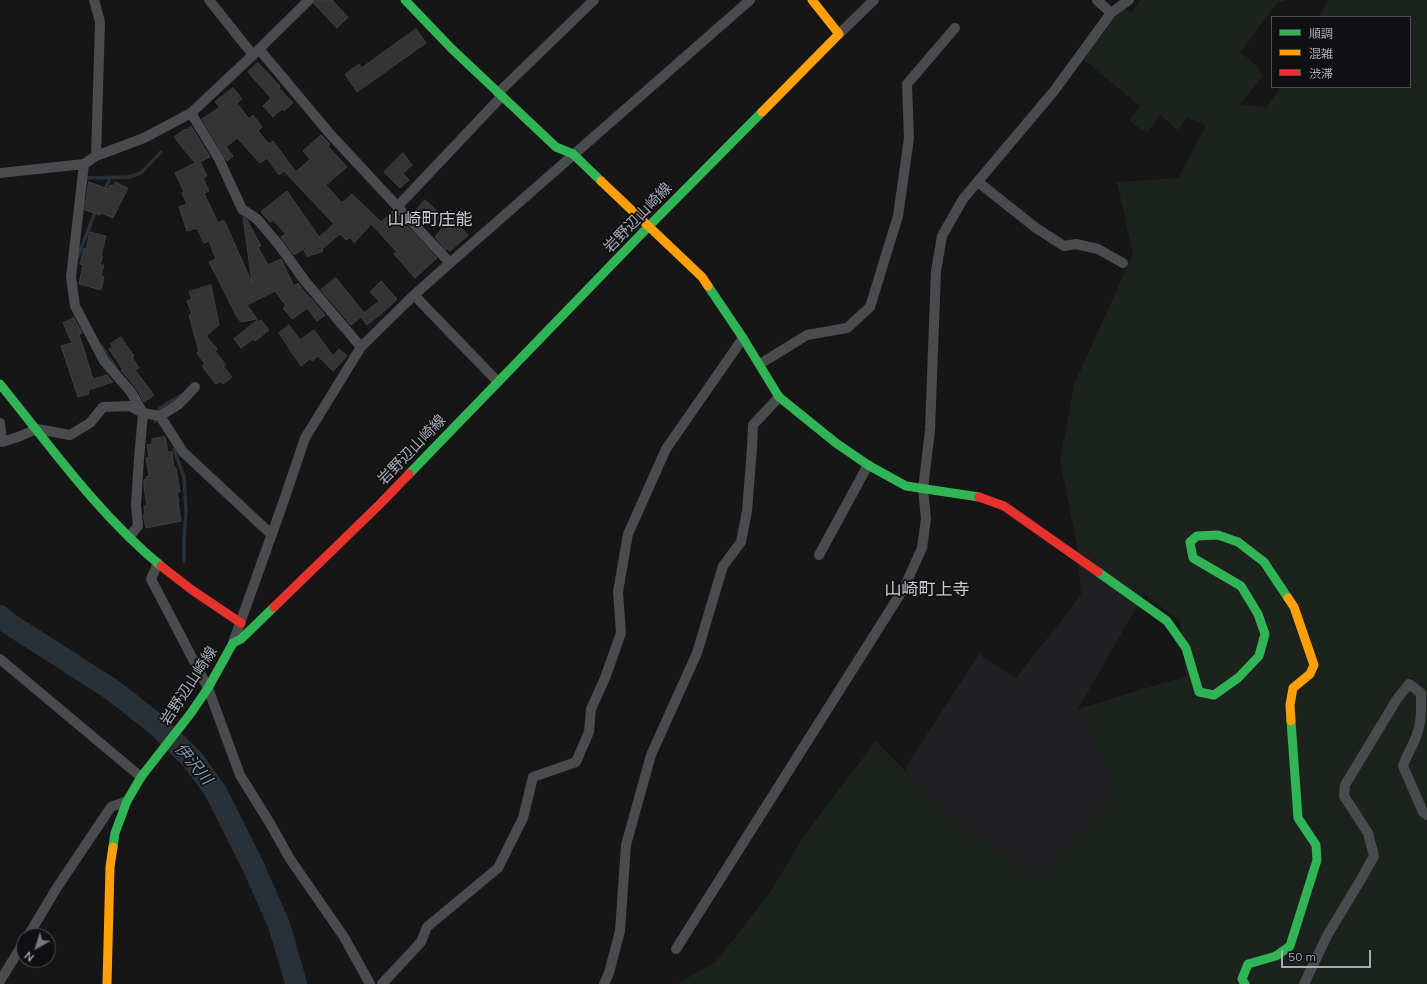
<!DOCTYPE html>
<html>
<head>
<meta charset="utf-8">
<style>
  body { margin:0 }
  #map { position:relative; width:1427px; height:984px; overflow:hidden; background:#161616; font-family:Mulish,"Noto Sans JP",sans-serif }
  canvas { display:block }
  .legend { position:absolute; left:1271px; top:16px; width:140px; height:72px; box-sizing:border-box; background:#101012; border:1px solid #4c4e54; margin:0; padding:5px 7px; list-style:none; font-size:12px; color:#a6abb7 }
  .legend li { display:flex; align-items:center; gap:8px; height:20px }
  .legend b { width:20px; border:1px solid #4c4e54 }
  .north { position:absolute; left:16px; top:928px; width:40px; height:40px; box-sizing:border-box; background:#101012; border:1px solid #4c4e54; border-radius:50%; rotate:219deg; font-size:11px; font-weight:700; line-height:16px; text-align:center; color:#a6abb7 }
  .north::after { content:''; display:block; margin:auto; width:14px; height:18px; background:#74777f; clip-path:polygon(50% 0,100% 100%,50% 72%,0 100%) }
  .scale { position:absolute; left:1281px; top:950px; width:90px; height:18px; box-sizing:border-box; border:2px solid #a6abb7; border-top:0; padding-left:5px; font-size:12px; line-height:14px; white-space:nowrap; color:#a6abb7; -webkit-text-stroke:3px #101012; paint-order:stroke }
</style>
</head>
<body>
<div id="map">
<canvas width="1427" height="984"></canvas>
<ul class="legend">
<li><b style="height:5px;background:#30b455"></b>順調</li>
<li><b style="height:5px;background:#ff9f0a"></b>混雑</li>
<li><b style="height:5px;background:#e5322d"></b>渋滞</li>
</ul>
<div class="north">N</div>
<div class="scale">50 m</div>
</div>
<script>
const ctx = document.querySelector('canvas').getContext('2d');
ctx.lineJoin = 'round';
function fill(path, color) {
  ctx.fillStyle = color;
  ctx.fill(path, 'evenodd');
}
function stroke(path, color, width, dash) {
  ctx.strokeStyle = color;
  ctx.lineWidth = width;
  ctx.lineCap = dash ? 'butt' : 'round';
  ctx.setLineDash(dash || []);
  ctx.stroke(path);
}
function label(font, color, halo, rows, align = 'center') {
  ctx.font = font + ' Mulish,"Noto Sans JP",sans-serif';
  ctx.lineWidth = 3.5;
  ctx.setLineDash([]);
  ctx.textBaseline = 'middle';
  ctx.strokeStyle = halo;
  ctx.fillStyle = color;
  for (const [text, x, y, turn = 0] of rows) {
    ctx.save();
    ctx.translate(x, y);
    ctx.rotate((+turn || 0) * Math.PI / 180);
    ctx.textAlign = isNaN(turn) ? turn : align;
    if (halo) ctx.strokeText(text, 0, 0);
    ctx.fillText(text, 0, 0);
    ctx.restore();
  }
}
const built = new Path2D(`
  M1077 544 1144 594 1078 709 1116 789 1043 879 983 841 940 806 906 771 907 765 979 654 1016 678 1081 595Z`);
const green = new Path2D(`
  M1141 0H1285V1L1277 3 1241 52 1258 67 1262 77 1240 104 1267 108 1280 87H1410V17H1319L1328 0H1427V984H677L716 962 771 891 804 836 876 741 940 806 983 841 1043 879 1116 789 1078 709 1186 676 1180 621 1077 544 1060 461 1074 385 1133 254 1117 182 1178 178 1206 126 1187 117 1178 130 1160 115 1147 133 1129 121 1140 106 1083 59 1123 7 1131 13Z`);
const stream = new Path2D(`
  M86 178 129 177 141 173 161 152
  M104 191 110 178
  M78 256 96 210
  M101 346 115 367
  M155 421 160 408 180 396
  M174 450 184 477 186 513 184 537V562`);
const river = new Path2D(`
  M0 616 8 623 111 689 157 725 193 760 216 792 254 868 279 925 294 976 296 984`);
const building = new Path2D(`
  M315 0H332L348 17 337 28 314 4Z
  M416 29 426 43 357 92 345 74 359 64 361 68Z
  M258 63 280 86 279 88 293 103 284 111 282 109 273 117 263 106 271 98 248 72Z
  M233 88 242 99 237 103 249 119 253 115 262 127 258 131 269 144 273 141 296 172 310 159 303 151 321 135 330 144 328 146 347 167 326 185 342 203 352 194 381 222 393 211 437 258 415 278 394 254 397 252 371 224 354 243 351 238 346 240 340 234 322 249 323 251 313 255 312 254 308 257 303 249 294 255 281 237 286 234 273 220 270 222 261 212 264 209 287 191 319 237 334 224 284 171 279 175 267 158 260 163 237 138 226 147 233 156 227 161 202 119 220 107 215 102Z
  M191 126 210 157 200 162 207 176 203 178 209 191 204 193 218 223 224 220 252 283 243 217 247 220 261 246 258 247 268 265 281 259 294 286 298 283 310 299 311 298 325 315 317 321 307 308 292 319 283 308 286 306 275 291 247 305 257 319 241 322 237 317 209 262 216 259 209 241 204 243 197 228 187 231 179 207 187 204 182 193 184 192 175 173 195 163 174 137 185 129 186 130Z
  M403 153 412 165 403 173 409 180 400 188 384 172Z
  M89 182 108 189 110 185 113 186 115 182 128 188 113 218 101 213 100 215 85 210Z
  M425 200 444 217 450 210 462 220 458 225 468 235 450 251 447 249 446 250 435 237 442 228 428 216 422 223 413 214Z
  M90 232 106 236 101 256H103L100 265H104L101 276 104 277 101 290 79 284 83 265 80 264 84 248 86 249Z
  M336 278 364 313 379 301 370 292 381 281 397 299 382 313 367 325 361 317 351 325 321 290Z
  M211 285 219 325 206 336 217 349 215 351 226 365 223 366 232 377 223 384 221 381 216 384 202 366 205 364 197 353 199 352 189 315 192 314 187 301 192 299 189 292Z
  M74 318 82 333 79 334 93 379 107 375 113 382 88 390 89 394 78 397 61 346 72 343 63 323Z
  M258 320 259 322 261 320 269 330 255 341 253 339 241 348 234 339Z
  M289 325 300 340 314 330 333 356 339 349 347 356 333 371 318 356 312 361 310 359 301 366 279 333Z
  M121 337 134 356 132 357 139 368 135 370 154 395 144 402 136 388 121 370H123L109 349 113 347 111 344Z
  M165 437 168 452H172L174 468H176L180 492H177L179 501H178L181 521 146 528 143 515 145 514 144 506H147L144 487V480L147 479 146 477 149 476 146 458 149 457 147 445 152 444V439Z`);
const street = new Path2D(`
  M94 0 100 22 96 156
  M209 0 253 55
  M1111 13 1129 0
  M839 34 874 0
  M259 49 330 134 450 263
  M498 93 594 0
  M191 113 219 159 242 209 257 219 279 245 305 281 361 347
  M84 164 71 277 75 306 104 361 131 392 143 413 139 459 136 505 138 526 129 537
  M0 173 84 164 96 156 144 138 191 113 253 55 309 0
  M978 182 1036 228 1064 246 1076 244 1098 249 1123 263
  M398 206 502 96
  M414 295 498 382
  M760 364 807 335 847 328 870 307 898 216 909 138 907 84 955 28
  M160 416 179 404 195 387
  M0 423 2 442 18 437 37 429 70 435 90 423 103 407 130 406 143 413 160 416 183 452 272 535
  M819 555 868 465
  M158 563 151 579 208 688 240 775 271 825 290 859 344 937 370 984
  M233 643 283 503 305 438 361 347 414 295 450 263 750 0
  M0 659 141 777
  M28 936 56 889 111 807 127 801
  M676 949 904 588 922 548 926 519 923 489 930 430 936 271 942 236 963 199 1054 91 1111 13 1097 0
  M0 981 24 942
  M382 984 421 942 427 927 498 868 523 818 533 777 576 762 589 732 591 709 605 678 621 633 618 592 628 534 666 449 743 338
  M604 984 609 973 620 931 626 845 651 755 697 653 723 566 741 542 747 511 752 448 753 425 779 397
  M1304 984 1328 934 1360 881 1374 856 1368 833 1344 796 1345 785 1397 699 1409 684 1421 693C1421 708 1422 723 1416 737 1412 748 1406 756 1403 766L1423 812 1427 815`);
const fast = new Path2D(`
  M405 0 452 49 556 147 573 154 601 181
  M708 286 743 338 779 397 836 443 868 465 906 486 979 497
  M0 384C51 447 98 514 161 566
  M409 474 649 226 762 112
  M1098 572 1167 621 1186 648 1199 692 1214 695 1238 678 1259 656 1265 634 1258 614 1241 586 1193 558 1190 542 1197 536 1218 535 1238 542 1264 562 1288 598
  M113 847 115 833 127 801 141 777 191 713 208 688 233 643 241 639 274 607
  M1245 984 1242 979 1248 964 1276 956 1290 946 1317 860 1316 845 1298 818 1291 721`);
const slow = new Path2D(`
  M762 112 839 34 812 0
  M601 181 702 277 708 286
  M1288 598 1294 607 1314 665 1310 674 1293 688 1290 705 1291 721
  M107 984 110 867 113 847`);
const jam = new Path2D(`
  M979 497 1004 506 1098 572
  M161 566 192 590 241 623
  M274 607 380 504 409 474`);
const streetNames = [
  ["岩野辺山崎線",638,218,-46],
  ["岩野辺山崎線",412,450,-46],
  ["岩野辺山崎線",189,686,-57]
];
const waterNames = [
  ["伊沢川",193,764,50]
];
const quarterNames = [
  ["山崎町庄能",430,220],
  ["山崎町上寺",927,590]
];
fill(built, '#202022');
fill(green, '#1c231d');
stroke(stream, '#293138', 3.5);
stroke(river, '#293138', 22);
fill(building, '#343435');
stroke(building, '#3e3f42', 1);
stroke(street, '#4a4b4f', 10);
stroke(fast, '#30b455', 9);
stroke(slow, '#ff9f0a', 9);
stroke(jam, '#e5322d', 9);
label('15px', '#a6abb7', '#101012', streetNames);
label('italic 16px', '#7d99b2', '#101012', waterNames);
label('17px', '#c7cad3', '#101012', quarterNames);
</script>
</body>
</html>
